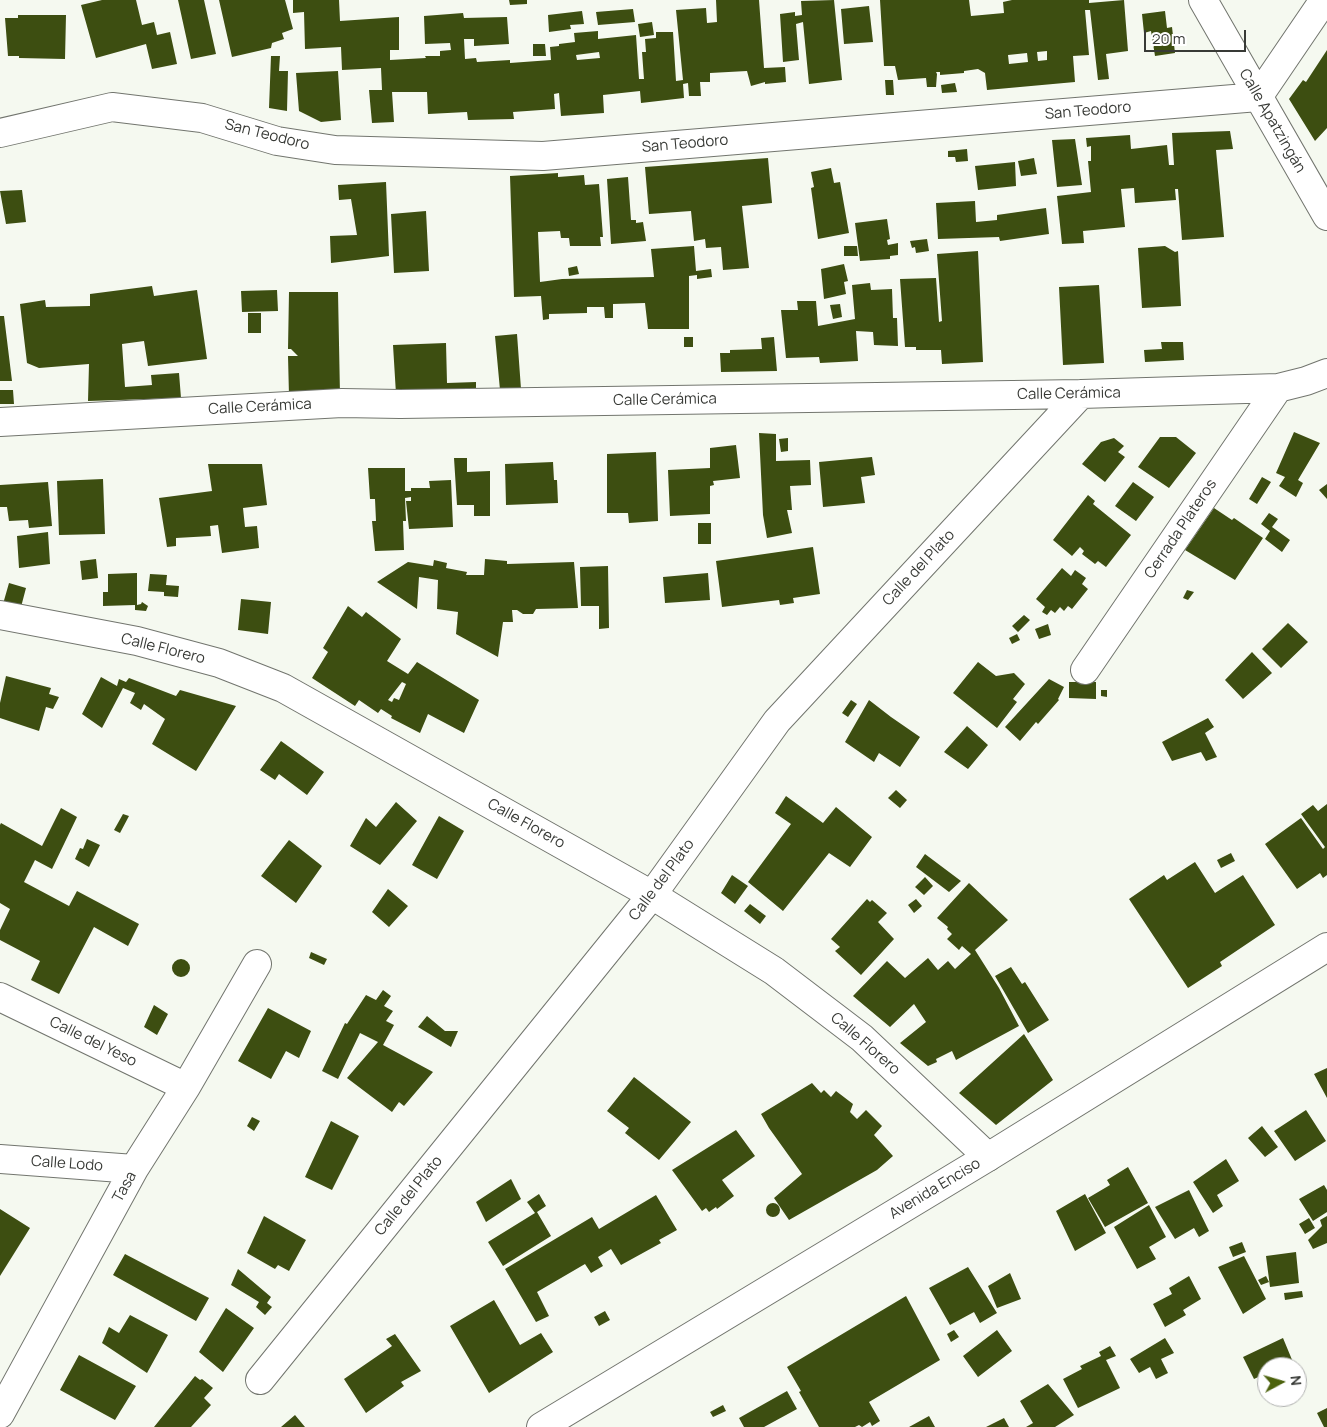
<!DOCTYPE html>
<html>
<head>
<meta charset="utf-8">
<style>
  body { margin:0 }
  #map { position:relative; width:1327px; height:1427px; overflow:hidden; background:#f5f9f0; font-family:Manrope,sans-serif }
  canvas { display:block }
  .north { position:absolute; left:1257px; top:1357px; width:50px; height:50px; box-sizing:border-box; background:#fff; border:1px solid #afb0af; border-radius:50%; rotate:84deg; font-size:14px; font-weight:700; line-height:20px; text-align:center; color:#383a36 }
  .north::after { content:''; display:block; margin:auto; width:18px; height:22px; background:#4c620d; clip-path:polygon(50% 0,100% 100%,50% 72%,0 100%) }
  .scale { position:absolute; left:1144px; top:30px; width:102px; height:22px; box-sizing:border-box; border:2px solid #383a36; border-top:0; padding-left:6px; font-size:15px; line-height:18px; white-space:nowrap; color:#383a36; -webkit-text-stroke:4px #fff; paint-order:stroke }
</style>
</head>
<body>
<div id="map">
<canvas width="1327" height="1427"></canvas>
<div class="north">N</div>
<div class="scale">20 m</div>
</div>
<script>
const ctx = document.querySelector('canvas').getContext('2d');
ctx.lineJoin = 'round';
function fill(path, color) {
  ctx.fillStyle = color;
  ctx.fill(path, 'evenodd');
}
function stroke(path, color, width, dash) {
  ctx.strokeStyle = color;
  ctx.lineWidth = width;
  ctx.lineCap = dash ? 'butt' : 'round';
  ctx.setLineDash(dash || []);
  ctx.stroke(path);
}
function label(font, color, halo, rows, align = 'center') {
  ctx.font = font + ' Manrope,sans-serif';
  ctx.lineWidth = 5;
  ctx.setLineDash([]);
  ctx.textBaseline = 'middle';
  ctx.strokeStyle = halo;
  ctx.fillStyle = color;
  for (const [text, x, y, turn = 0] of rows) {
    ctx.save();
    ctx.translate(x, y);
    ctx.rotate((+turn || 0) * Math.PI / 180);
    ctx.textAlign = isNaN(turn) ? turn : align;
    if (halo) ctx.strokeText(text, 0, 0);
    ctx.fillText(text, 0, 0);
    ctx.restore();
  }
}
const building = new Path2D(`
  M102 0H136L142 25 154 22 157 35 170 32 177 64 152 69 146 44 96 58 81 5Z
  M178 0H204L216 54 191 59Z
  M219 0H285L293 29 282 33 284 39 272 43 271 48 232 57Z
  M293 0H339L340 21 399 17V50H390V60L426 58 425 56H440V51L451 50 450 43 425 44 424 16 463 13 464 18 507 17 509 44 474 46V39H464L465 59 476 58 477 62 510 60V63L551 60 550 47 559 46V44L575 42 574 33 598 31V39L636 35 639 79H644L642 52H646L645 39 656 38V32H673L676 81 683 80 676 10 706 8 707 23 717 22 716 0H759L764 68 785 67 786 82 765 84V82L751 86 747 71 710 73V82H700L701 96H689L688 83 683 84 684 98 641 103 640 91 603 95 604 113 561 116 559 93 554 94 555 109 513 112 514 119 468 120 467 112 428 114 427 92H392L394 122 372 123 369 90H382L381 68 342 70 341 47 305 49 304 12 293 13ZM599 52 600 58 577 60 576 55Z
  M509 0H527V4L510 5Z
  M834 0 842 80 809 84 803 22 796 24 799 60 783 62 780 14 795 12V16L802 15 801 1Z
  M880 0H969L971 16 1004 13 1003 2 1012 0H1089V3L1124 0 1128 51 1106 54 1109 79 1098 80 1090 10H1085L1089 55 1073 56 1075 82 987 90 985 73 978 69 964 71V73L940 75V72H936L937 74 936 87H927L926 78 898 80 895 66H884ZM1047 51V60L1038 61 1037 52ZM1027 53 1028 62 1009 64 1008 55Z
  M869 6 873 42 844 44 841 9Z
  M633 9 635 22 598 25 596 12Z
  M582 11 584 24 570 25 571 29 549 32 548 15Z
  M1165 11 1167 28 1172 27 1175 53 1155 56 1151 31 1144 33 1142 14Z
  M18 15H66L65 59 19 58V56H8L5 18H18Z
  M652 22 654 35 640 37 638 24Z
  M533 44H545L546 56H533Z
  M1327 50V128L1315 141 1289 99 1303 80 1306 82Z
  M271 56H280L279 71H288L287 111 269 108Z
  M338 71 341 120 321 122 299 111 296 73Z
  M885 80H893L894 95H886Z
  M955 83 957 92 942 93 941 85Z
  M1230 131 1233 149 1216 150 1224 237 1182 240 1178 189H1175L1176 200 1135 203 1134 188 1121 189 1125 227 1083 231 1084 243 1062 244 1057 196 1091 192 1088 161H1091V146L1087 147 1086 138 1130 135 1131 149 1167 145 1169 165H1174L1172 133Z
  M1075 139 1082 185 1057 187 1052 140Z
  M967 149 968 161 956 162 955 157H948V151Z
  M768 158 772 203 742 206 749 268 723 270 721 247 706 248 705 239 694 241 691 211 649 214 645 167Z
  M1034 158 1037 174 1021 176 1018 161Z
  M1015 162 1016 186 978 190 975 166Z
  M831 168 834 183 840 182 849 233 818 239 811 188 814 187 811 172Z
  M558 173V177L584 175 585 185 599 184 603 237H600L601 246H570L569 238H561L560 231 538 232 540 282 562 279 654 277 651 249 694 246 696 271 711 269 712 277 697 279V275L689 276V329H648L645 303 613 304V318H605L604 307H587V313L549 314V319L543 320 541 296 514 297 510 176Z
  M628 177 631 220H636V223L643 222 646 241 611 244 607 179Z
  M386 182 389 256 331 263 330 236 357 235 351 199 339 200 338 185Z
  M22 190 26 222 6 224 0 191Z
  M975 201 976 222 997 220V215L1046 208 1049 234 1000 241 999 237 938 239 936 203Z
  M426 211 429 271 394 273 391 214Z
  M887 219 890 239 887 240 888 245 898 243V255L890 256V259L860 261 855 223Z
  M927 239 929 251 916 253 915 247 912 248 910 241Z
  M844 246H857L858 256H844Z
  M1165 246 1175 252 1178 251 1181 306 1142 308 1138 248Z
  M978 251 983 362 942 364 941 350H916V347H905L900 279 936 278 939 322 942 321 937 254Z
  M844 264 848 281 844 282 846 294 824 299 821 269Z
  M577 266 579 274 569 276 568 268Z
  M870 283 871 290 892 289 893 318H897L898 346 874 345 873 332 856 331 858 361 820 363 819 357 786 358 781 310H798L797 301H816L818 326 855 319 852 285Z
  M1099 285 1104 363 1063 365 1059 287Z
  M152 286 154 296 197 290 207 359 148 366 144 341 122 344 125 387 152 385 151 375 179 373 181 398 88 401 89 364 39 368 27 363 20 304 45 300 46 307 90 306V294Z
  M277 290 278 311 242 312 241 291Z
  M289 292H338L340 395 289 396 288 356H298L291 349H288Z
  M840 304 842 317 833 319 830 305Z
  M248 313H261V333H248Z
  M0 316H4L12 381H0Z
  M517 334 521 389 500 390 495 336Z
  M684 337H693V347H684Z
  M774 337 777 371 721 372 720 353H730V350L762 349 761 338Z
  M1161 342H1183L1184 360 1145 362 1144 350 1162 349Z
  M446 343 447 383 476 382V392L396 394 393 345Z
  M0 390H13L14 404H0Z
  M1294 432 1320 443 1298 480 1303 483 1296 497 1279 486 1285 477 1276 473Z
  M759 433 776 434V461L810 460 811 485 790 486 792 510H787L792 533 767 538 763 515Z
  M1160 437H1176L1196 453 1169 488 1138 467Z
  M788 438V451L781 452 779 439Z
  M1114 438 1124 446 1118 452 1125 457 1105 482 1082 464 1101 442Z
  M736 445 740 478 713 481 714 485 710 486V514L670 516 668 470 710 468V448Z
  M656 452 658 521 629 523 628 513H607V454Z
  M872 457 875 475 861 477 865 503 823 507 819 462Z
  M454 458H467V472L490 471V516H474V505H457Z
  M553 462 554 480H557L558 503 506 505 505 464Z
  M208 464H262L267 505 243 508 245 527 257 526 259 548 222 553 218 525 210 526 211 536 176 538V546L167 547 159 498 212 491Z
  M368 468H405V491H411V488H430L429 481 451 480 453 527 409 529 406 501H411V497L405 498 406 521H403L404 550 375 551 372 521H376L375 499H370Z
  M1262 477 1271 482 1257 504 1249 499Z
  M103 479 105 534 59 535 57 481Z
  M48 482 52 526 29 528 28 520 9 521 7 507H0V485Z
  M1133 482 1154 497 1136 521 1115 506Z
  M1327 484V499L1319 490Z
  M1088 495 1095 501 1093 504 1131 535 1106 567 1098 561 1095 564 1082 554 1084 551 1080 547 1072 556 1053 540Z
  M1214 508 1232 520 1234 518 1263 538 1235 580 1185 550Z
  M1269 513 1278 519 1272 527 1290 540 1282 552 1265 539 1270 531 1261 524Z
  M698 523H711V544H698Z
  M48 532 50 564 19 568 17 536Z
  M813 547 820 594 793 598 794 603 780 605 779 600 722 607 716 561Z
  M96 559 98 578 82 580 80 561Z
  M485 559 507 561V564L574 562 578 608 536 609 533 614H523L517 610H512L513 622H503L498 657 456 634 458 612 437 609 438 580 419 577 417 609 377 582 408 562 433 566 434 560 447 563 446 568 467 572 466 575H484Z
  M608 566 609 628 599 629V606H581L580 567Z
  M1062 568 1071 576 1075 570 1086 578 1082 584 1088 589 1072 609 1068 606 1064 611 1060 607 1055 613 1051 610 1047 615 1042 612 1045 607 1036 599Z
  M137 573V605L141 604 142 602 148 606 146 611 135 610V605L103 606V592H108V574Z
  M708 573 710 600 665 603 663 577Z
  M150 574 167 575 166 585 179 586 178 597 164 596V592L148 591Z
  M9 583 26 588 21 607 3 604Z
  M1187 590 1194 592 1188 600 1183 598Z
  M241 599 271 602 268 634 238 630Z
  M348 606 362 617 366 612 401 639 387 661 408 674 417 662 479 700 464 733 428 714 420 733 391 718 392 716 381 709 378 713 359 700 355 706 312 678 328 652 323 648ZM402 682 406 684 399 700 394 698 392 702 388 700Z
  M1024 615 1030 620 1018 632 1012 626Z
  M1288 623 1308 642 1281 668 1262 649Z
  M1048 624 1051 635 1039 639 1035 629Z
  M1017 634 1020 640 1012 644 1009 638Z
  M1252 652 1272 673 1243 699 1225 680Z
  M978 662 996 676 1014 673 1025 684 1013 699 1017 702 997 728 953 693Z
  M6 676 51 688 49 694 59 697 53 709 46 707 39 731 0 718V703Z
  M101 677 117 686 119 679 126 682 129 678 176 696 180 690 236 706 196 771 152 744 165 719 144 704 141 710 130 703 135 693 123 688 102 728 82 714Z
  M1049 679 1064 687 1058 699 1059 700 1038 724 1036 722 1020 741 1005 727Z
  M1069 682H1096V699L1069 698Z
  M1101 690H1107V697L1101 696Z
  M851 700 857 704 848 717 842 713Z
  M869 700 891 717 920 737 900 767 879 753 874 762 845 742Z
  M1208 718 1214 727 1205 733 1217 757 1206 761 1201 752 1172 761 1162 742Z
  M967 726 988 745 968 769 944 752Z
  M281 741 324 772 307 795 279 774 275 780 260 770Z
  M896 790 907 800 900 808 888 798Z
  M786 796 823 823 836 807 872 837 850 867 829 853 783 911 748 882 791 824 775 813Z
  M396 802 417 821 380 865 350 846 366 818 376 827Z
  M1327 804V875L1323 878 1320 873 1297 889 1265 844 1301 818 1323 849 1325 847 1301 814 1313 805 1318 811Z
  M61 808 77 817 52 869 35 860 24 882 69 906 77 891 139 924 128 946 94 927 59 994 31 980 40 961 0 940V930L10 909 0 903V825L1 823 42 846Z
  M123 814 129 816 120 833 114 830Z
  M439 816 464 831 437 879 412 865Z
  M87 839 100 845 89 867 75 859 80 848 83 849Z
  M289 840 322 866 296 903 261 876Z
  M1231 853 1235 861 1221 868 1217 860Z
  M925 854 961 881 949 892 916 867Z
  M1195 862 1215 893 1243 875 1275 925 1220 962 1222 966 1188 988 1129 899 1164 875 1167 880Z
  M732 875 748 886 735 904 721 893Z
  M925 877 933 886 924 895 915 887Z
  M969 883 1008 920 975 950 999 988 1019 1026 956 1060 952 1051 936 1059 937 1062 928 1066 900 1043 926 1022 914 1004 890 1027 853 996 887 961 905 978 928 958 938 970 948 961 955 969 971 954 962 946 959 950 947 939 952 934 947 929 948 927 937 918Z
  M388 889 408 906 389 927 372 912Z
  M867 899 870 902 872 900 887 913 878 922 894 939 861 975 835 951 840 947 831 939Z
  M916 899 922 906 914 913 908 905Z
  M750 904 766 916 760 924 744 911Z
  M311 952 327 959 324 965 309 958Z
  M172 968a9 9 0 1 1 18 0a9 9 0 1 1-18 0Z
  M1011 967 1022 984 1025 982 1049 1020 1028 1033 995 976Z
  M383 990 391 996 384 1006 393 1011 386 1021 394 1025 383 1045 433 1072 404 1106 399 1102 392 1112 347 1078 378 1042 360 1033 338 1079 322 1071 345 1023 347 1024 366 995 376 1000Z
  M154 1005 168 1014 157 1035 144 1027Z
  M268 1008 311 1031 299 1058 286 1051 271 1079 238 1061Z
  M427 1016 445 1031H458L451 1047 418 1027Z
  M1024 1034 1053 1080 996 1125 959 1093Z
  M1327 1068V1098L1314 1074Z
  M634 1077 691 1122 659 1160 625 1133 629 1128 607 1111Z
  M812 1083 821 1093 824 1090 831 1097 836 1091 853 1104 850 1112 857 1119 866 1110 882 1126 874 1135 893 1156 877 1170 789 1220 774 1198 802 1174 769 1128 761 1114Z
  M1306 1110 1326 1141 1295 1161 1274 1131Z
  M252 1117 260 1121 254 1131 247 1126Z
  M331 1121 359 1136 332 1190 305 1177Z
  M1262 1126 1278 1147 1265 1157 1248 1138Z
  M736 1130 755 1156 722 1180 734 1196 717 1209 716 1207 709 1212 706 1208 702 1211 672 1170Z
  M1226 1159 1239 1181 1217 1195 1223 1206 1213 1213 1193 1182Z
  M1128 1167 1148 1203 1105 1227 1088 1198 1110 1185 1107 1180Z
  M511 1179 521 1199 486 1222 476 1202Z
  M1324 1185 1327 1190V1212L1313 1221 1299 1199Z
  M1189 1190 1209 1231 1199 1237 1194 1228 1175 1239 1155 1207Z
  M539 1194 546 1206 537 1212 551 1236 503 1266 488 1242 535 1213 527 1202Z
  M1085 1194 1106 1233 1075 1251 1056 1211Z
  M656 1195 677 1230 659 1240 661 1243 621 1265 611 1249 598 1257 603 1266 591 1273 585 1264 537 1292 549 1316 536 1322 505 1269 592 1217 599 1229Z
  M766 1210a7 7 0 1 1 14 0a7 7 0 1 1-14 0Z
  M1149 1205 1166 1237 1149 1247 1156 1259 1137 1269 1114 1227Z
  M0 1209 30 1228 0 1276Z
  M264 1216 306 1240 289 1271 278 1265 275 1269 247 1253Z
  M1327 1216V1243L1313 1249 1308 1240 1322 1226 1320 1220Z
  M1309 1218 1315 1228 1305 1234 1299 1224Z
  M1242 1242 1246 1252 1233 1257 1229 1247Z
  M1296 1252 1299 1283 1270 1287 1266 1256Z
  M125 1254 209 1298 196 1321 113 1275Z
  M1244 1256 1266 1299 1243 1314 1218 1267Z
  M968 1267 997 1313 980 1323 974 1312 950 1325 929 1288Z
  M238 1269 271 1297 267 1303 272 1307 265 1315 256 1307 259 1302 231 1285Z
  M1010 1273 1021 1299 997 1308 988 1286Z
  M1189 1276 1201 1299 1183 1310 1186 1315 1165 1327 1153 1304 1172 1294 1169 1288Z
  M1266 1276 1269 1282 1261 1285 1258 1280Z
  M1302 1291 1303 1297 1285 1300 1284 1293Z
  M906 1296 940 1360 869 1402 880 1421 872 1426 870 1422 862 1427 859 1425 855 1427H819L799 1392 801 1391 787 1367Z
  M494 1300 520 1345 541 1333 553 1352 489 1393 450 1326Z
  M226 1308 254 1328 223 1372 199 1352Z
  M605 1311 610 1320 599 1326 594 1317Z
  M130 1315 168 1335 147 1373 102 1343 109 1327 119 1333Z
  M954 1330 959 1337 951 1342 947 1334Z
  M997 1330 1012 1351 978 1377 963 1356Z
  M395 1334 421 1371 401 1382 404 1386 366 1413 344 1379 392 1346 386 1339Z
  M1165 1338 1174 1353 1161 1359 1168 1373 1156 1379 1150 1367 1139 1373 1130 1359Z
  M1283 1338 1295 1367H1287L1286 1364 1280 1367H1267V1373L1254 1379 1243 1357Z
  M1110 1346 1116 1356 1106 1360 1120 1388 1078 1408 1063 1379 1082 1369 1080 1366 1101 1356 1099 1352Z
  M79 1355 136 1386 115 1420 60 1390Z
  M195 1376 200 1380 202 1379 213 1388 204 1398 211 1405 191 1427H154Z
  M1048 1384 1074 1415 1055 1427H1026L1033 1423 1020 1401Z
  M787 1391 797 1409 764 1427H744L739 1418Z
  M723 1405 726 1411 713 1417 710 1412Z
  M1327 1408V1427H1324L1317 1413Z
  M295 1415 305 1427H281Z
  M929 1416 935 1427H909Z
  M1004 1418 1009 1427H986Z`);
const minor = new Path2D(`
  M1203 0 1327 216
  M0 133 112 107 202 118 277 141 335 150 543 156 1258 97 1324 0
  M0 422 342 403 400 404 1081 394 1278 388 1306 381 1327 373
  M0 615 137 641 219 663 283 688 652 895 774 971 862 1038 988 1157
  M1085 670 1278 388
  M0 997 186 1087
  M0 1159 134 1169
  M260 1380 652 895 777 721 1081 394
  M0 1414 134 1169 186 1087 257 964`);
const secondary = new Path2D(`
  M541 1427 988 1157 1327 947`);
const streetNames = [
  ["San Teodoro",1088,111,-5],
  ["Calle Apatzingán",1272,121,60],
  ["San Teodoro",267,135,14],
  ["San Teodoro",685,144,-5],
  ["Calle Cerámica",1069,394,-1],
  ["Calle Cerámica",665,400,-1],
  ["Calle Cerámica",260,407,-3],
  ["Cerrada Plateros",1181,529,-56],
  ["Calle del Plato",919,568,-47],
  ["Calle Florero",163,649,14],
  ["Calle Florero",526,824,29],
  ["Calle del Plato",662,880,-53],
  ["Calle del Yeso",93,1042,26],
  ["Calle Florero",865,1044,41],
  ["Calle Lodo",67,1164,4],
  ["Tasa",125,1187,-61],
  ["Avenida Enciso",935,1189,-31],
  ["Calle del Plato",409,1196,-51]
];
fill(building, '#3d4e11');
stroke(minor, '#72756e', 30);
stroke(secondary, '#72756e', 30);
stroke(minor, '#fff', 28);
stroke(secondary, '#fff', 28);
label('15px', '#383a36', '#fff', streetNames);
</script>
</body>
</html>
